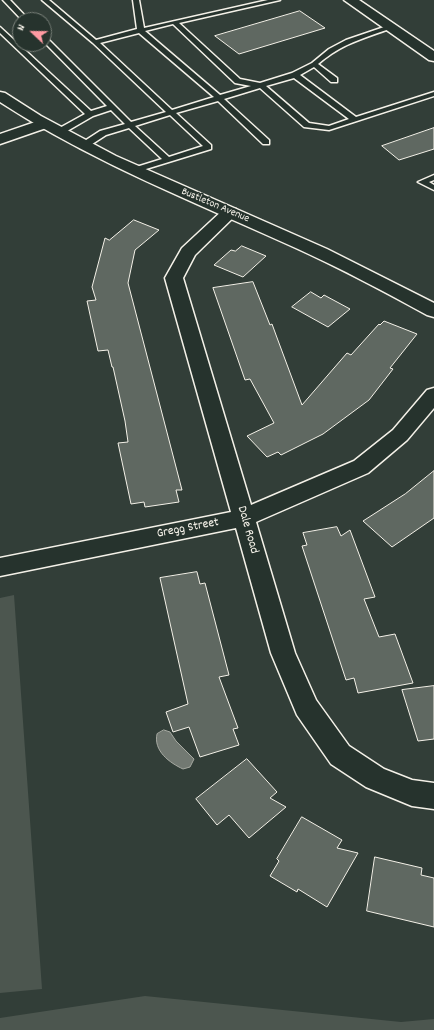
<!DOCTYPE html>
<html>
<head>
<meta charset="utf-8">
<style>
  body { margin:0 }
  #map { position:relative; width:434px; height:1030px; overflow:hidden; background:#323e38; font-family:Dekko,sans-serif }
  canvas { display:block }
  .north { position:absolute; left:12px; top:12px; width:40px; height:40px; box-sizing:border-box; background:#26332d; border:1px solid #787f78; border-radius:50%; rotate:292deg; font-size:11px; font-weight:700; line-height:16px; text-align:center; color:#f4f1e8 }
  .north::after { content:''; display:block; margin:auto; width:14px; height:18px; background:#ff9aa2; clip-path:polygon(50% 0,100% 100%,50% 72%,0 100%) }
</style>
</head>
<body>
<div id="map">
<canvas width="434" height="1030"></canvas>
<div class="north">N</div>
</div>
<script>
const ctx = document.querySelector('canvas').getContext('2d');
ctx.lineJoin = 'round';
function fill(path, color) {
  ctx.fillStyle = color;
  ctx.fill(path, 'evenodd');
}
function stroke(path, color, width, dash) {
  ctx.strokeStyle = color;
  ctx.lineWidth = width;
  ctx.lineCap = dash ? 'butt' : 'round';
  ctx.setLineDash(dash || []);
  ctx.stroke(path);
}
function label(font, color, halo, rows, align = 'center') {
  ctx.font = font + ' Dekko,sans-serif';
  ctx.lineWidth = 3;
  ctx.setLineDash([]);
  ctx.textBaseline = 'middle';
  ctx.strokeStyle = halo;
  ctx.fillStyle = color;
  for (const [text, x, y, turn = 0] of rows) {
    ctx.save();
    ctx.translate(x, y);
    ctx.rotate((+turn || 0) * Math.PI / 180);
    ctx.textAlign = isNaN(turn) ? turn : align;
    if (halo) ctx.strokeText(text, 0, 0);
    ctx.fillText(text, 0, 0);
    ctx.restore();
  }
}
const green = new Path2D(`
  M14 595 42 989 0 993V598Z
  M145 996 401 1022 434 1019V1030H0V1018Z`);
const water = new Path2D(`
  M164 730 170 732 176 741 194 759 190 767 183 769C170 763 153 751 157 734Z`);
const building = new Path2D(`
  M300 11 325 28 239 54 215 36Z
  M434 128V149L399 160 382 146Z
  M134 220 159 230 135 250 128 283 182 490H176L179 502 145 507 144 502 131 504 118 443 128 442 125 421 113 367H112L108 350 98 351 87 301 96 300 92 287 105 238 109 240Z
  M242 246 266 256 243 277 214 265 231 250 235 251Z
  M253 282 270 325 272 324 276 335 302 405 347 353 351 355 379 324 380 325 384 321 417 334 390 368 393 369 369 400 323 434 281 455 278 452 267 457 247 436 274 423 250 379 245 380 213 288Z
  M311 292 321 298 324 295 350 309 328 327 292 307Z
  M434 471V518L392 547 363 521 405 494Z
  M337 527 341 536 350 530 375 597 364 599 379 637 395 634 413 683 358 693 354 678 346 680 302 546 307 545 303 533Z
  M197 572 200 584 205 583 229 675 219 677 238 728 233 729 239 745 200 757 189 727 173 732 166 712 188 704 160 578Z
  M434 686V739L418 741 402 690Z
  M247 759 277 792 270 798 286 807 249 838 229 815 217 825 196 799Z
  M302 817 342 840 337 848 358 853 327 907 298 889 297 892 270 876 279 861 277 859Z
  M375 857 422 868 421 875 434 878V927L367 911Z`);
const lane = new Path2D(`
  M3 0H10L29 20H22Z
  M42 0H49L96 40 137 29 133 0H139L144 28 268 0H280L179 23 240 79 260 83 292 73 312 63 329 49 346 40 390 25 393 27 392 28C362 39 343 43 318 64L337 78V82H331L314 67 300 75 356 117 434 92V96L329 130 304 127 260 88 224 99 269 140V144H263L218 101 176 113 211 145V149L133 173 129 171 130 169 162 159 129 128 106 135 86 148H80V144L100 131 125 124 111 110 93 116 62 134H56V130L85 114 0 33V27L91 111 107 106 44 42V36L46 37 131 122 166 112 93 43ZM173 24 235 83 251 86 220 95 145 31ZM139 33 214 97 172 110 100 43ZM294 78 349 119 329 126 309 123 266 86ZM170 115 203 146 169 157 135 126Z
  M434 175V180L429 182 434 185V190L418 182Z`);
const street = new Path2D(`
  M344 0H359L434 51V61L429 60Z
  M44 119 49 121 52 124 49 127 0 144V134Z
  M230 208 236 209 238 213 195 255 183 278 251 505 354 461 393 430 427 390 434 388V408L407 440 368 473 256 522 295 653 316 700 349 746 384 769 412 780 434 783V809L412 806 366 787 331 764 297 715 271 653 236 528 0 576V558L231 512 165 278 182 248 224 209Z`);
const primary = new Path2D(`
  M0 92 5 93 41 116 116 156 327 249 434 303V317L427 315C385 292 342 269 298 249 197 203 94 163 0 102Z`);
const farStreetnames = [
  ["Bustleton Avenue",215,206,23]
];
const streetNames = [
  ["Gregg Street",188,529,-11],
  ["Dale Road",247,530,74]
];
fill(green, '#4c564f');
fill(water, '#727972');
stroke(water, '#a6a9a1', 1);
fill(building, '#5f6861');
stroke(building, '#f4f1e8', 1);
stroke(lane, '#f4f1e8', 3);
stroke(street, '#f4f1e8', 3);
stroke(primary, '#f4f1e8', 3);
fill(lane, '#26332d');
fill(street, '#26332d');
fill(primary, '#26332d');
label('11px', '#f4f1e8', '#26332d', farStreetnames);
label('13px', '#f4f1e8', '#26332d', streetNames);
</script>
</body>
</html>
